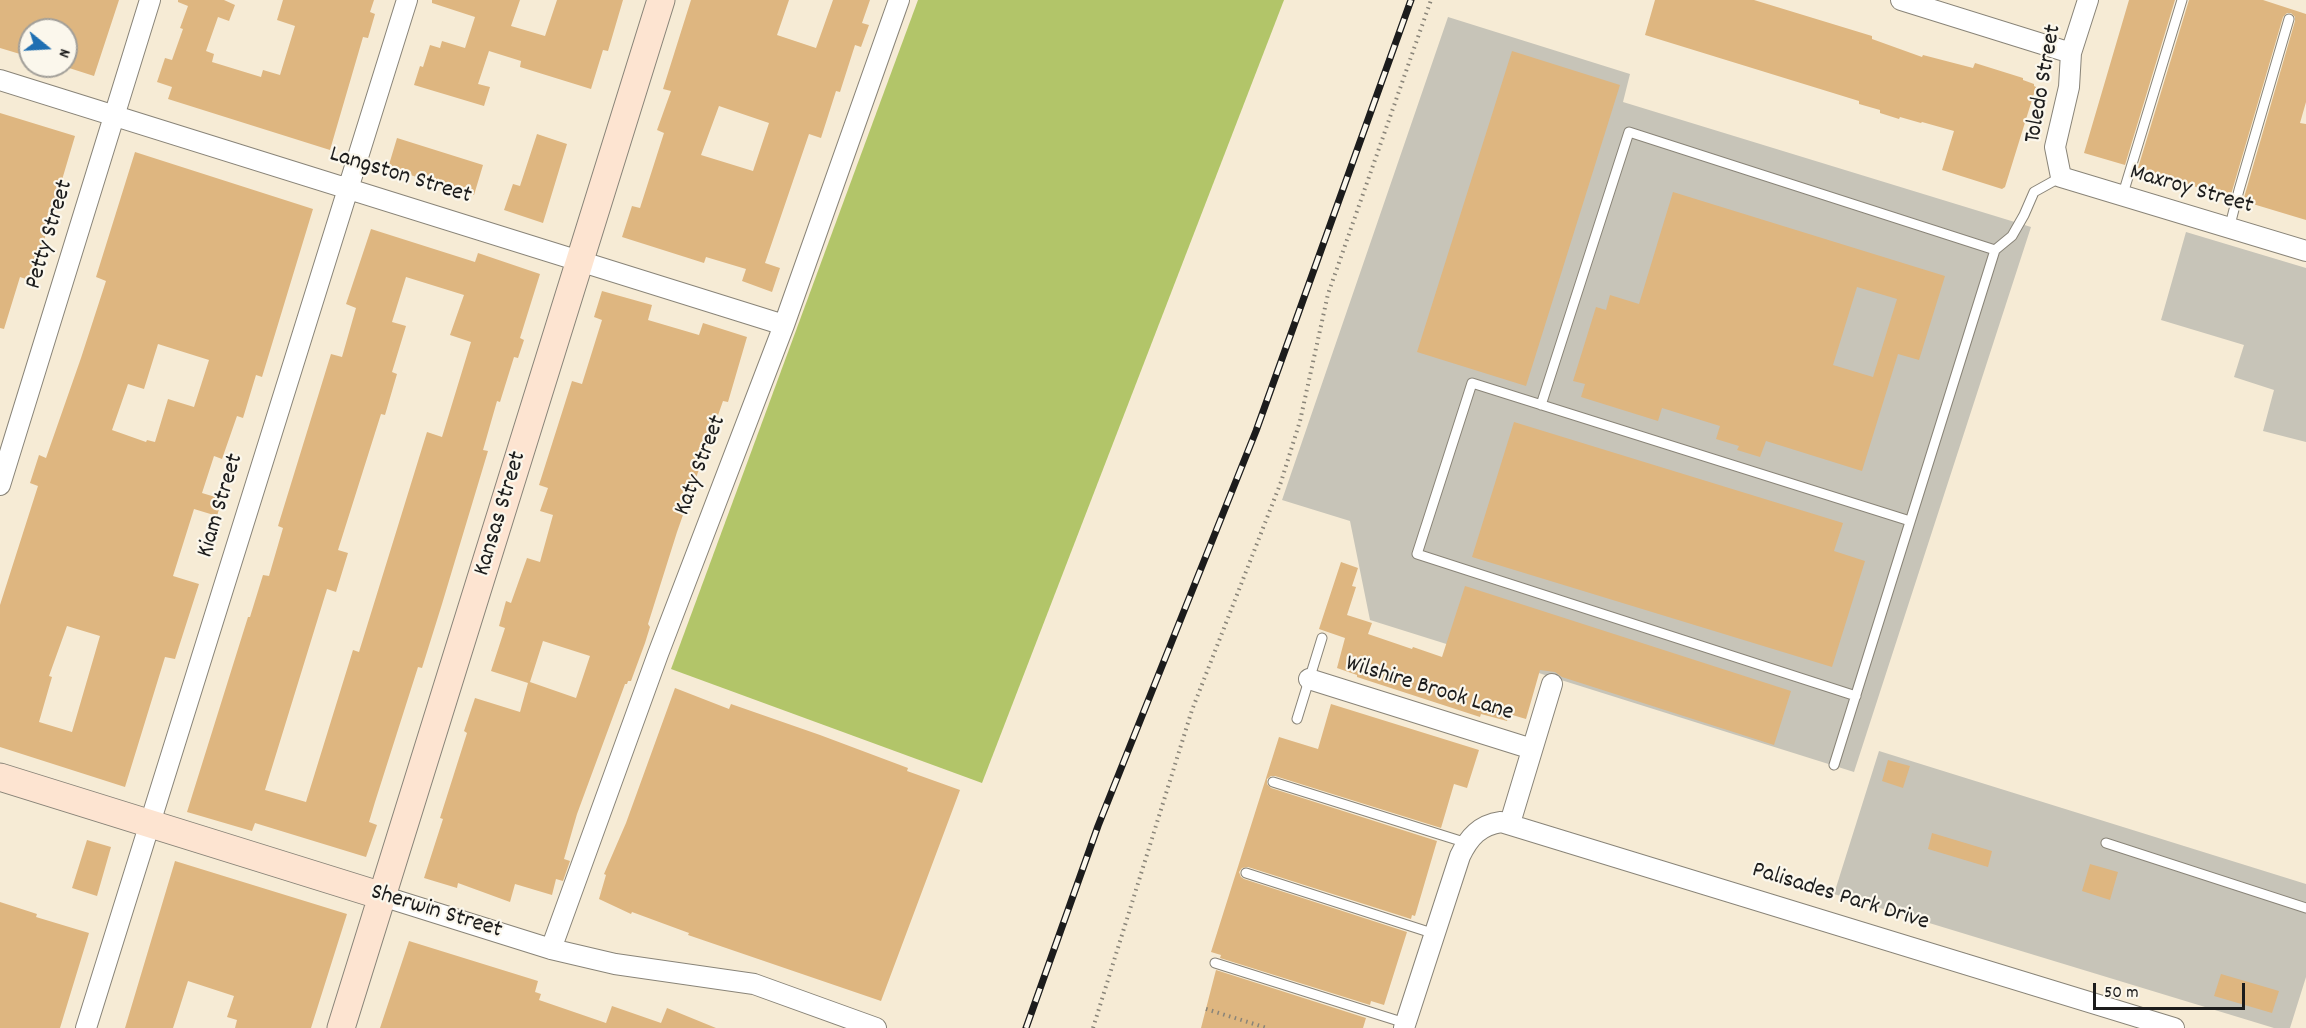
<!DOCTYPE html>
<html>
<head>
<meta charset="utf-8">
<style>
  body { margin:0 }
  #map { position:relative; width:2306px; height:1028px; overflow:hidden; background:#f6ebd5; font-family:Dekko,sans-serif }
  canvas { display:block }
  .north { position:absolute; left:18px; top:18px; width:60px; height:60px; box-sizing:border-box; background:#fbf7ec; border:2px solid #a29f99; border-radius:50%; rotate:108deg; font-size:16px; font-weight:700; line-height:24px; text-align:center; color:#1c1c1c }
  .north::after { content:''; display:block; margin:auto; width:21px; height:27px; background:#1f6fb2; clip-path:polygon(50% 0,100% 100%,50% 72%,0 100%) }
  .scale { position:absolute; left:2093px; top:983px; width:152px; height:27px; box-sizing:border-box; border:3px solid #1c1c1c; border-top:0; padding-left:8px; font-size:18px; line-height:21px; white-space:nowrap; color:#1c1c1c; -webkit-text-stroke:4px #fbf7ec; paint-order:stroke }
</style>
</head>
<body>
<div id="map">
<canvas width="2306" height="1028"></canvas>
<div class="north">N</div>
<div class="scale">50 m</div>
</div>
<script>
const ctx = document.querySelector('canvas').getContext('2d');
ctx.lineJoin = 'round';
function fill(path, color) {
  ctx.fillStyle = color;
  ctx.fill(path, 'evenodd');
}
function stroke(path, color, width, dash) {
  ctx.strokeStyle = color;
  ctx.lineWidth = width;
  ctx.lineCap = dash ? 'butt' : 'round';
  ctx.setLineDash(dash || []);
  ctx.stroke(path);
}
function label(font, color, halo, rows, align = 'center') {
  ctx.font = font + ' Dekko,sans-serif';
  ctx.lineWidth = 4.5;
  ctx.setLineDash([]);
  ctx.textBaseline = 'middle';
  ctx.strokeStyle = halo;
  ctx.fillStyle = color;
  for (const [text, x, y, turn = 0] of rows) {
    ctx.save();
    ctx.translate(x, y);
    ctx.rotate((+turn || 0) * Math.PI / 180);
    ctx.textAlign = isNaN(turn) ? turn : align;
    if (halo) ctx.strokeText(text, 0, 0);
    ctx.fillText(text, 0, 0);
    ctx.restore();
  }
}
const industrial = new Path2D(`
  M1448 17 1630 74 1623 102 2031 227 1854 772 1370 620 1350 521 1282 500Z
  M2186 232 2306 268V442L2263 431 2274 390 2234 377 2244 345 2161 320Z
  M1879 751 2306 884V977L2290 1028H2274L1834 894Z`);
const green = new Path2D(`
  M918 0H1284L982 783 671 669Z`);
const building = new Path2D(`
  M0 0H119L94 76 66 67V30H30V57L0 48Z
  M178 0H224L235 5 229 21 218 17 206 51 214 54 212 62 261 77 263 70 280 75 295 26 277 20 283 0H374L370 12 375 14 368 38 363 37 330 150 168 99 172 87 157 82 165 58 172 60 183 29 180 28 188 6 178 2Z
  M432 0H520L511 26 545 36 557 0H623L608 51 603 50 591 89 520 67 521 61 489 51 478 84 490 87 484 106 414 85 420 66 423 67 430 45 440 48 442 41 465 48 475 17 432 3Z
  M691 0H789L777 35 816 48 833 0H870L862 23 869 25 861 47 855 45 840 92 836 91 821 138 809 134 765 263 780 268 772 292 742 281 746 269 706 257 704 263 622 237 632 206 640 208 664 133 657 130 671 91 663 89ZM719 106 769 123 753 171 701 155Z
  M1655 0H1754L1872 36V39L1922 57 1923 55 1973 68 1975 63 2023 78V80L2034 84V86L2036 87 2005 187 2002 189 1942 170 1954 131 1922 122 1921 123 1900 117 1899 119 1880 113V110L1859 104V101L1645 35Z
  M2129 0H2175L2125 165 2084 153Z
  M2189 0H2263L2306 14V102L2300 123 2306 124V220L2243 201 2295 21V17L2291 13H2287L2283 17 2230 198 2138 168Z
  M1512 51 1620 85 1526 386 1417 352Z
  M0 113 75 136 32 281 20 277 4 329 0 328Z
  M537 134 567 144 543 223 504 210 513 184 520 186Z
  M397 138 483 165 474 195 388 168Z
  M135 152 313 209 262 377 256 375 243 418 237 416 222 459 214 456 202 493 222 499 217 516 194 509 173 576 199 584 175 659 165 657 125 787 0 747V605L38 486 30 483 39 455 46 458 81 358 106 281 96 277ZM158 344 209 360 194 407 168 399 155 442 147 440 146 442 112 430 128 384 144 389ZM67 626 100 636 72 732 39 722 52 677 49 676Z
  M1673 192 1945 276 1919 360 1898 354 1862 471 1766 441 1760 457 1737 450 1739 446 1716 439 1720 426 1662 408 1658 421 1581 397 1585 384 1573 381 1596 307 1606 310 1610 295 1639 304ZM1857 287 1897 299 1873 377 1833 365Z
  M371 229 475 262 478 253 540 274 520 338 524 340 518 358 514 357 500 402 497 401 483 450 488 451 442 604 422 668 418 667 375 802 369 822 377 825 366 857 255 823 252 831 187 812 248 617H250L263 575 269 576 283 528 278 526 331 354 342 357 356 308 346 304ZM406 277 464 295 450 335 471 342 442 437 427 432 359 652 353 650 306 802 265 790 327 589 336 592 348 553 338 550 381 414 385 415 397 374 392 372 406 326 392 322Z
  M602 291 652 305 648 320 699 335 703 323 747 337 728 402 723 401 677 532 648 624 650 627 645 643 631 681H628L627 684H625L577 814 564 859 570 861 563 881 556 879 552 895 515 884 510 902 458 883 457 888 424 878 443 819 440 818 467 733 464 731 475 698 520 712 528 683 491 671 505 628 499 626 506 601 511 603 527 558 540 562 553 515 540 511 548 488 539 485 572 381 582 384 602 320 594 317ZM543 641 590 656 576 698 530 682Z
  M1514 422 1843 523 1834 551 1865 561 1832 667 1472 557Z
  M1341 562 1358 568 1352 586 1356 587 1347 615 1372 623 1368 634 1412 649 1413 647 1442 657 1465 586 1791 691 1774 745 1562 677 1555 672 1540 670 1526 719 1509 714 1507 721 1481 714 1480 717 1357 677V675L1337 668 1345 638 1319 629Z
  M675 688 729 709 731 704 820 735 908 768 907 771 960 790 881 1001 688 935 689 933 632 912 631 914 599 899 606 875 604 874 626 823Z
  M1331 704 1479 750 1467 788 1454 784 1441 828 1275 776H1271L1267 779V784L1271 788 1437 841 1415 916 1412 915 1411 919 1248 867 1242 868 1239 872 1241 877 1244 879 1407 932 1384 1005 1371 1001 1370 1005 1220 958 1221 955 1211 952 1279 737 1318 749Z
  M1888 760 1910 766 1903 788 1882 781Z
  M1932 833 1992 851 1988 867 1928 849Z
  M87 840 111 847 97 896 72 888Z
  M175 861 347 914 311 1028H235L237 1020 227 1017 234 996 188 981 173 1028H125Z
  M2090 864 2118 872 2110 900 2082 891Z
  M0 902 37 914 36 917 89 933 60 1028H0Z
  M409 941 538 981 535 992 541 994 539 1000 606 1023 612 1006 661 1023 667 1008 716 1028H380Z
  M1216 970 1366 1018 1363 1028H1201Z
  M2221 974 2279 991 2272 1013 2214 996Z`);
const path = new Path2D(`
  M1206 1009 1267 1028
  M1093 1028 1192 710 1281 482 1300 421 1328 294 1431 0`);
const lane = new Path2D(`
  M2122 197 2182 0
  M2229 229 2239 190 2289 19
  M1541 405 1629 132 1995 250
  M1856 696 1417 554 1472 383 1910 521
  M1297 719 1322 638
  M1834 765 1995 250 2012 236 2024 215 2034 192 2061 177
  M1273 782 1467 843
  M2106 843 2306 908
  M1246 873 1435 934
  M1215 963 1405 1023`);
const street = new Path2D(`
  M1901 0 2071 53
  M2088 0 2071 53 2069 87 2055 147 2061 177 2306 251
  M0 80 784 325
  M0 485 150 0
  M1309 679 1532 749
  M1510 823 1552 684
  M382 896 551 949 615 964 754 984 876 1028
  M551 949 658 654 784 325 899 0
  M86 1028 407 0
  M1404 1028 1460 856C1469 837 1480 825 1501 822L2174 1028`);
const secondary = new Path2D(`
  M0 777 382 896
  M341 1028 661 0`);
const rail = new Path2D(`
  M1026 1028 1098 826 1256 431 1411 0`);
const streetNames = [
  ["Toledo Street",2045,84,-80],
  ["Langston Street",400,177,17],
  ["Maxroy Street",2191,191,16],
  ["Petty Street",51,235,-73],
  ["Katy Street",702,466,-69],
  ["Kiam Street",222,506,-73],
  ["Kansas Street",502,514,-73],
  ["Wilshire Brook Lane",1429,690,17],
  ["Palisades Park Drive",1840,898,17],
  ["Sherwin Street",436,913,17]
];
fill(industrial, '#c7c4b8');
fill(green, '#b2c569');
fill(building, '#deb680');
stroke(lane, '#898478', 11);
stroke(street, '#898478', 22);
stroke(secondary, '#898478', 29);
stroke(path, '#898478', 4, [1.5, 4.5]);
stroke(lane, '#fff', 9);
stroke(street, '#fff', 20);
stroke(secondary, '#fde4d1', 27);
stroke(rail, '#1c1c1c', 7);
stroke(rail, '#fbf7ec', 4.5, [14]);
label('24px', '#1c1c1c', '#fbf7ec', streetNames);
</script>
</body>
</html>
